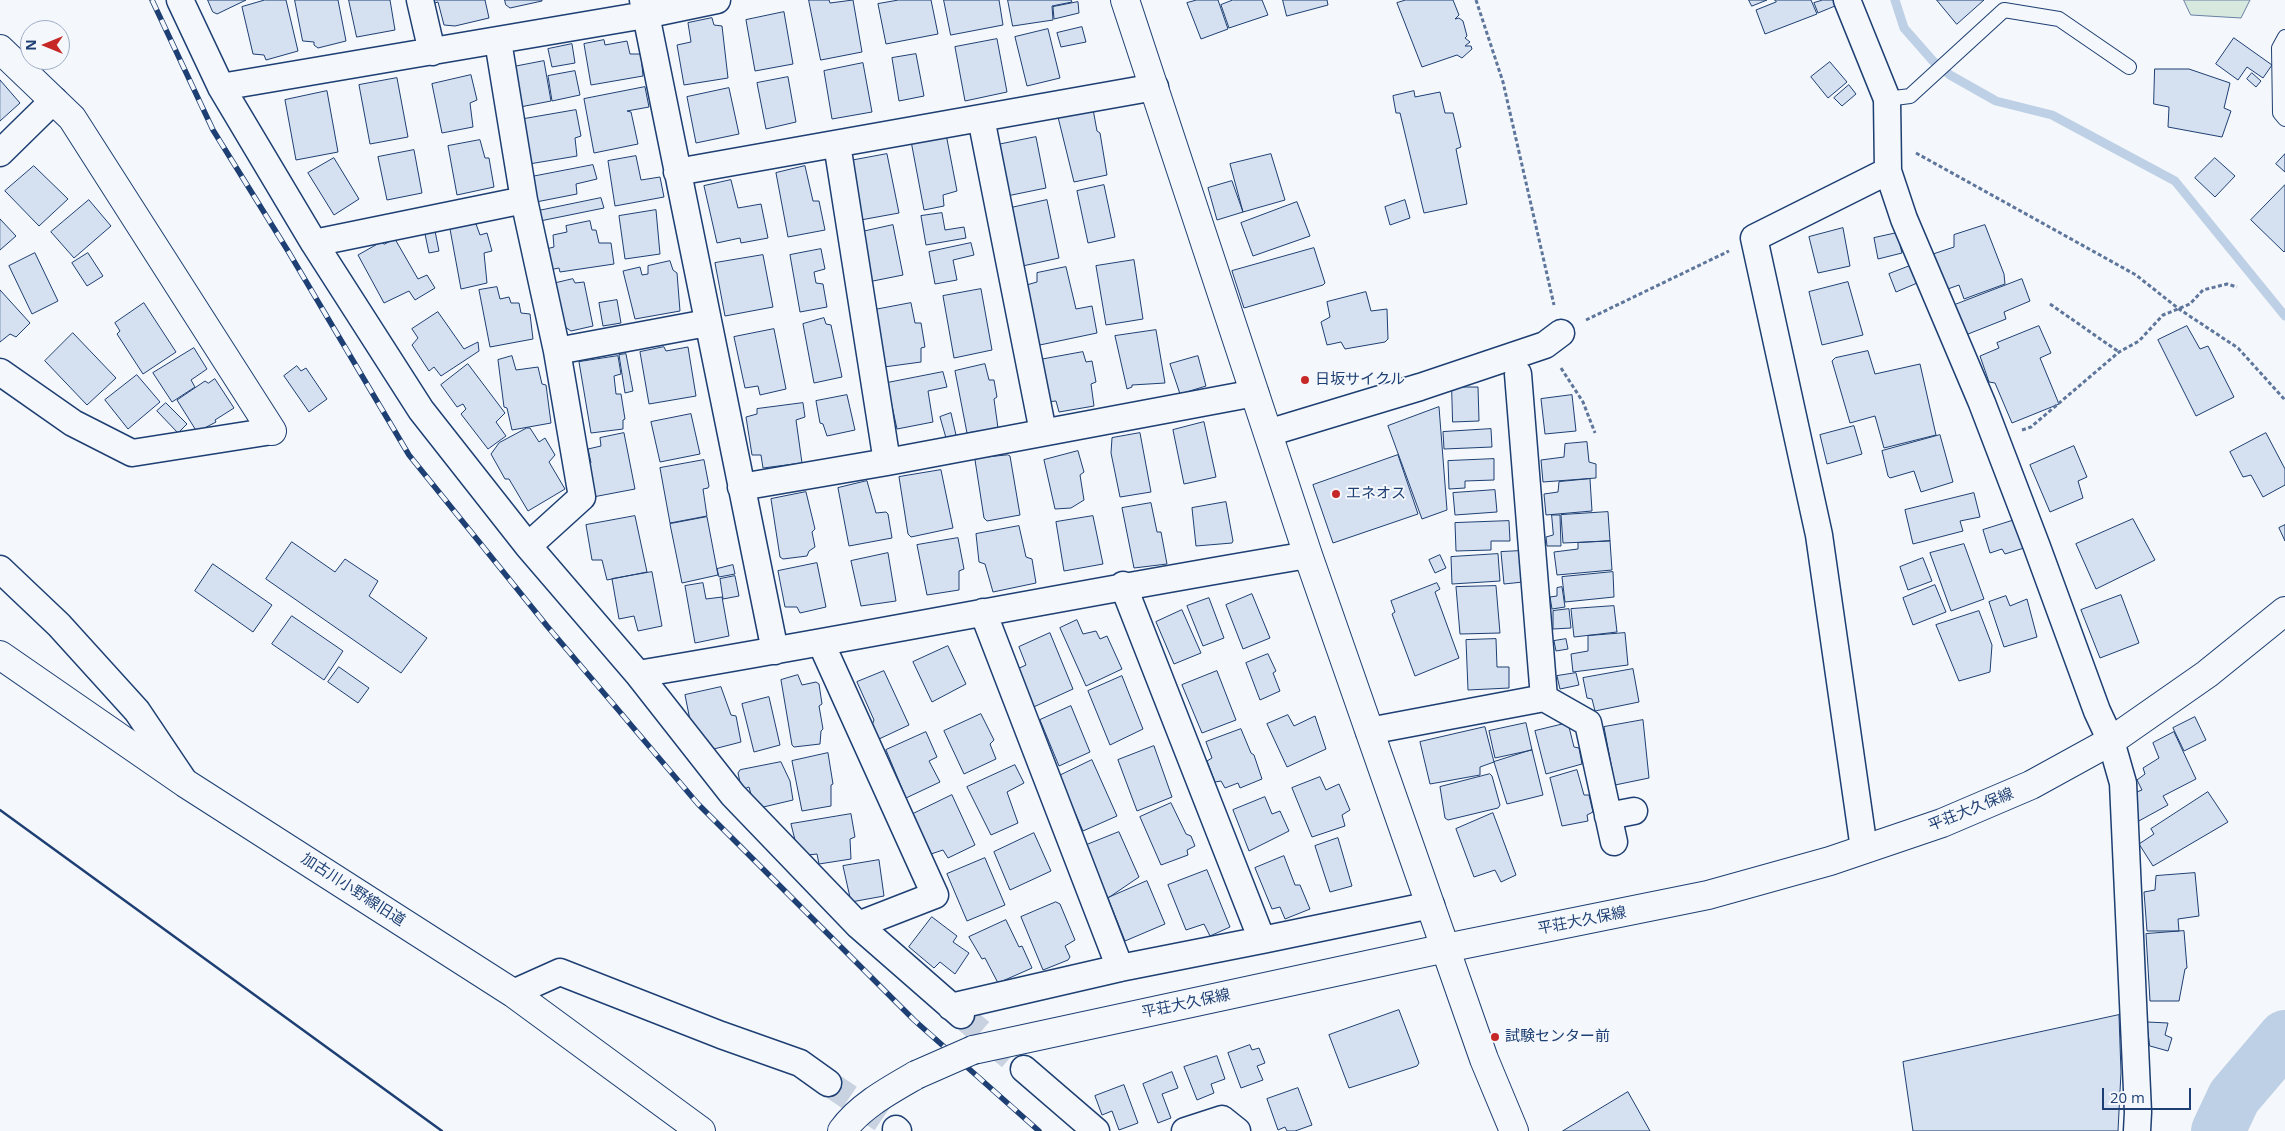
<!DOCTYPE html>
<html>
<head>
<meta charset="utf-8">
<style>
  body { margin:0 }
  #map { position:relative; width:2285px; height:1131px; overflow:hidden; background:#f4f7fb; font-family:"Open Sans",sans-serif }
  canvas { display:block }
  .north { position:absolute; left:20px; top:20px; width:50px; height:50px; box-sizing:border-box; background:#f4f7fb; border:1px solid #9eadc5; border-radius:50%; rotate:270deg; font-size:14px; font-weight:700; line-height:20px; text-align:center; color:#1d3f73 }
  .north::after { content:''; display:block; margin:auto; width:18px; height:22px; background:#c62828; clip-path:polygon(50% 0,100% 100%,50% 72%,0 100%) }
  .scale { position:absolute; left:2102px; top:1088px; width:89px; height:22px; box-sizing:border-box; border:2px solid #1d3f73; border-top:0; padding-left:6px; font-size:15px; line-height:18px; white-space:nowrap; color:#1d3f73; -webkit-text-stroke:4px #f4f7fb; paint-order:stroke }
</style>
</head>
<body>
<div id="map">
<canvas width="2285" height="1131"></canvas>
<div class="north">N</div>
<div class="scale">20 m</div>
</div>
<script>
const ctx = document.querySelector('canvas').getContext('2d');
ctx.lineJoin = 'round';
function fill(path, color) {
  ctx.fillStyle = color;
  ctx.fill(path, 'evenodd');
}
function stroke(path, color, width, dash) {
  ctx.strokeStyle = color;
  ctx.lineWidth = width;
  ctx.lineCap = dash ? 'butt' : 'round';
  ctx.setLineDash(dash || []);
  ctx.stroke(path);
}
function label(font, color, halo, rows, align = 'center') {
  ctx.font = font + ' "Open Sans","Noto Sans JP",sans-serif';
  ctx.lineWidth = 4;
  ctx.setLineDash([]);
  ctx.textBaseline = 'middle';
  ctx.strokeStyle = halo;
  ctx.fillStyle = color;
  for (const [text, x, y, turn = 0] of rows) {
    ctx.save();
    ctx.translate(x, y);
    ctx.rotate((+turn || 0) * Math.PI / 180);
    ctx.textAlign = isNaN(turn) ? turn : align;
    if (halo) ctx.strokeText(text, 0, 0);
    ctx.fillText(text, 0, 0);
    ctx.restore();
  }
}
const green = new Path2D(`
  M2184 0H2250L2241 18 2191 15Z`);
const stream = new Path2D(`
  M1895 0 1904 28 1933 61 1950 75 1996 101 2052 115 2175 181 2285 316`);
const river = new Path2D(`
  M2218 1131 2234 1097 2285 1037`);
const building = new Path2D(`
  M208 0H246L217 14 213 12Z
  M265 0H286L298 51 266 60 264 55 253 54 242 7Z
  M295 0H338L346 41 318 48 314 45V42L303 41Z
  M349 0H390L395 30 357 37Z
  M430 0H485L489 18 455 26 444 25 438 2 432 4Z
  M505 0H542V1L510 8 506 5Z
  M809 0H829L830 3 853 0 862 52 821 60Z
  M899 0H931L938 34 886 44 878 4Z
  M944 0H999L1003 25 951 35Z
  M1008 0H1071L1072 2 1052 6 1053 20 1013 26Z
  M1197 0H1218L1228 29 1201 39 1187 3Z
  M1233 0H1262L1268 15 1229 28 1221 5Z
  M1283 0H1327L1328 5 1287 16Z
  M1406 0H1453L1459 15 1455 19 1459 18 1463 21 1467 36 1465 38 1470 42 1465 46H1471L1472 49 1462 58 1457 55 1422 67 1397 3Z
  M1749 0H1767L1752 6Z
  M1775 0H1811L1817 14 1765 34 1756 10 1776 2Z
  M1823 0H1833L1835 6 1818 13 1814 3Z
  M1937 0H1984L1957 24Z
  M1078 2 1079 13 1054 19 1053 7Z
  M784 12 793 64 755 71 746 20Z
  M712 18 714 25 722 26 728 78 684 85 677 45 691 42 688 23Z
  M1082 27 1086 42 1061 47 1057 33Z
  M1048 29 1060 78 1027 86 1015 37Z
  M2234 38 2272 65 2263 78 2247 67 2238 80 2216 64Z
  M997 39 1007 92 965 101 955 47Z
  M604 40 605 45 627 41 630 54H641L643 76 591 85 584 44Z
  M572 44 575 63 552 67 548 49Z
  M916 54 924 96 899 101 892 58Z
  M544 61 551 101 520 107 513 67Z
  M1830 62 1847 82 1828 98 1811 77Z
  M863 63 872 112 832 119 824 71Z
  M2155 69H2189L2230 83 2224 108 2231 111 2222 137 2168 127 2169 107 2154 104Z
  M575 71 580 95 552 101 548 76Z
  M2252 73 2261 81 2256 87 2247 79Z
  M471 75 477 100 470 103 473 127 442 133 432 84Z
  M788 77 796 122 766 129 757 83Z
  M397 78 408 137 370 144 359 85Z
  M0 80 20 103 0 121Z
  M1849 85 1856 94 1842 106 1834 98Z
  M645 87 649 107 627 111 631 112 638 144 594 153 584 99Z
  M729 88 739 134 696 143 687 97Z
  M327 91 338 152 296 160 285 100Z
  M1414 91 1415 97 1440 92 1445 113H1453L1461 147 1456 149 1467 204 1424 213 1400 113H1396L1393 96Z
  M1093 109 1097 131 1100 133 1107 175 1074 182 1058 117Z
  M576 110 581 136 575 138 577 156 529 164 524 119Z
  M946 134 957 191 943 195 944 206 924 210 911 141Z
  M1036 137 1046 188 1002 197 997 145Z
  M480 140 485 158H489L494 187 457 195 448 146Z
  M414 150 422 193 387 200 378 157Z
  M887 154 899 213 855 221 844 162Z
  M1271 154 1285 200 1243 212 1230 164Z
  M2285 154V172L2276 164Z
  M636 156 641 180 660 177 664 197 615 206 608 161Z
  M334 158 359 199 334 215 308 173Z
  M2215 158 2235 176 2215 197 2195 178Z
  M593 165 597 179 576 184 577 194 536 202 531 177Z
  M34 166 68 199 39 226 5 191Z
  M805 166 813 201H819L825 230 788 237 776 173Z
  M731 180 738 208 761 204 768 238 741 243 740 238 717 243 704 186Z
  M1232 181 1243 212 1217 220 1208 188Z
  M1104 185 1115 237 1088 243 1077 191Z
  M2285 185V251L2284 252 2251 220Z
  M601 198 604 208 540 221 538 211Z
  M89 200 111 226 74 258 51 232Z
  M1047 200 1059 258 1018 267 1006 209Z
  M1405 200 1410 218 1390 225 1385 207Z
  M1297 202 1310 236 1253 256 1241 223Z
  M656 210 660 254 625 259 619 216Z
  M942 213 945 230 964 227 966 238 926 245 921 216Z
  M0 219 16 236 0 250Z
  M590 221 592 230H596L599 243H611L614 264 560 272 559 268 549 270 546 249 554 247 553 235 567 232 566 226Z
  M476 224 480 235 487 233 492 251 484 253 487 283 461 289 450 229Z
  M893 225 903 275 868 282 857 233Z
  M1985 225 2004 274 2005 284 1964 299 1959 285 1945 290 1930 255 1954 247V235Z
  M1843 228 1850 266 1818 273 1809 237Z
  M435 231 439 251 429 253 425 234Z
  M1897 233 1902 253 1878 259 1874 238Z
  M395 239 418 279 427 275 435 288 415 300 409 291 384 303 358 255 381 242 384 244Z
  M971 243 974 255 953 260 957 280 935 284 929 252Z
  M1314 248 1325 283 1323 285 1244 308 1232 271Z
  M821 249 825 269 814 272 816 283 823 284 827 307 800 312 790 255Z
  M35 253 58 301 32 314 9 266Z
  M88 253 103 276 87 286 72 263Z
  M763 255 773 307 725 316 715 263Z
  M1134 260 1143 319 1106 325 1096 266Z
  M670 261 673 270 677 273 680 311 635 319 623 271 640 267 642 275 648 274V266Z
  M1915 264 1922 281 1896 292 1889 274Z
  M1066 267 1076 309 1092 306 1097 333 1035 346 1023 286 1037 282V273Z
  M573 279 575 283 584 282 593 326 571 331 559 323 552 284Z
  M2022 279 2030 301 2004 312 2006 319 1963 336 1952 306Z
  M1848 282 1863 335 1822 345 1809 292Z
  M497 287 500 299 509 297 511 303H519L521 313 530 314 533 339 490 347 479 290Z
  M981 289 992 350 954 358 943 296Z
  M0 290 30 323 16 337 10 334 0 342Z
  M1366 292 1371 311 1387 309 1388 339 1385 342 1345 349 1341 342 1327 345 1321 322 1330 317 1327 302Z
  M617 300 621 323 603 326 599 303Z
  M144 303 176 352 143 374 117 334 120 331 115 323Z
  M911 303 915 323H921L925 347 921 348V362L884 367 874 310Z
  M438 312 464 349 478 342 479 351 441 376 434 367 429 371 412 345 418 338 412 329Z
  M824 318 826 324 831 325 842 377 814 383 803 324Z
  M2039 326 2051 353 2040 358 2059 404 2012 423 1995 383 1989 382 1980 356 1999 348 1997 343Z
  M2187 326 2200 349 2208 346 2234 397 2196 416 2158 340Z
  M774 329 786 389 760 395 758 386 745 388 734 337Z
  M1156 330 1165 383 1132 385V387L1127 389 1115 336Z
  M73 333 116 378 87 405 45 361Z
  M664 347 666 351 688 347 696 396 649 404 640 352Z
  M194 348 207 369 191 380 195 387 172 402 153 373Z
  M1868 351 1875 374 1920 364 1936 435 1884 448 1875 416 1850 423 1832 361 1835 358Z
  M1083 352 1086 362 1092 361 1096 382 1091 384 1094 406 1059 412 1056 401 1046 402 1039 360Z
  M626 354 633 391 625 393 619 355Z
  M512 356 516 370 538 367 542 384 546 385 551 423 512 430 507 408 504 407 498 360Z
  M618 356 621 374 614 376 616 394H621L625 419 623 420V429L591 433 579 362Z
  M1198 356 1206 386 1180 394 1170 364Z
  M468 364 505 413 496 422 506 436 488 449 461 414 466 409 463 404 457 407 441 385Z
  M985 364 989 380H994L997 397 994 399 998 428 967 433 955 371Z
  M297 366 301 371 306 368 327 399 309 412 284 376Z
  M943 372 947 387 928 391 933 422 897 429 887 383Z
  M137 375 160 402 128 429 105 400Z
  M215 379 234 408 215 420 216 422 197 432 177 400 205 381 208 383Z
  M1452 387H1478L1479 421 1453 422Z
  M847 395 855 430 827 436 823 424 820 423 816 401Z
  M1572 395 1576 431 1545 434 1541 399Z
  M166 403 187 424 178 433 157 411Z
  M803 403 805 417 796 420 802 463 763 468 761 455H752L746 417 757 414V409Z
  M1439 407 1447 510 1422 519 1388 426Z
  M951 413 956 435 946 438 940 417Z
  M691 414 700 454 660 462 651 422Z
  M1204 422 1216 477 1184 484 1173 430Z
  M1854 426 1862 454 1827 464 1820 435Z
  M527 428H530L539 442 545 438 555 455 549 462 565 489 528 511 509 479H505L491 454 499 443Z
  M1491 429 1492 447 1444 449 1443 432Z
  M624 433 635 489 593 497 586 465 591 463 588 449 601 446 600 438Z
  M1140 433 1151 492 1120 497 1111 453 1112 438Z
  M2266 433 2285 469V485L2263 497 2251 475 2243 477 2230 452Z
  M1940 435 1953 482 1921 492 1914 471 1890 478 1888 476 1882 451Z
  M1587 442 1589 462 1596 464V478L1543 482 1541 460 1564 457 1565 444Z
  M2074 446 2087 477 2078 481 2083 498 2050 512 2030 465Z
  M1078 451 1084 472 1080 475 1084 500 1071 508 1055 509 1044 460Z
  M1008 455 1010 456 1020 515 987 521 984 518 975 460 978 458Z
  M1398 455 1418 514 1333 543 1313 485Z
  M1494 459V480L1465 481V488L1449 489 1448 461Z
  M704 460 709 486 708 488 703 489 707 516 670 523 660 468Z
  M941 470 953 528 911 537 908 534 899 477Z
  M1590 479 1592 511 1546 515 1544 494 1558 492 1559 482Z
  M867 481 876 513 886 512 888 514 892 538 849 546 838 488Z
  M1495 490 1497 512 1455 515 1453 493Z
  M806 492 815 529 812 532 815 547 809 551 807 556 783 559 780 557 771 499Z
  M1974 493 1980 517 1960 521 1963 531 1913 544 1905 510Z
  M1226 502 1233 541 1232 543 1196 546 1192 508Z
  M1151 503 1157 532H1161L1167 564 1134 568 1122 508Z
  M1608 512 1610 541 1563 543 1561 515Z
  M1552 515H1560L1561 546H1547L1546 537 1553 535Z
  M635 516 647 572 607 580 602 560H592L586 525Z
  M1093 516 1103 564 1064 571 1056 522Z
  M707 517 718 575 682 583 670 524Z
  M2021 518 2024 548 2005 554 2002 549 1990 553 1983 530Z
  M2133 519 2155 560 2096 589 2076 544Z
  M1509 521 1510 541H1491V550L1456 551 1455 523Z
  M2285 525V541L2279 528Z
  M1019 526 1026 557 1032 559 1036 583 993 592 985 564 979 562 976 534Z
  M958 538 964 569 959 571V590L927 595 917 545Z
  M1610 541 1612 570 1557 575 1554 552 1578 549V543Z
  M292 542 335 572 345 559 378 581 369 596 427 638 401 673 266 579Z
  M1964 544 1984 599 1951 611 1930 553Z
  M1520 551 1523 582 1504 584 1501 552Z
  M888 553 896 601 861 606 851 561Z
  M1498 554 1500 581 1452 584 1451 557Z
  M1440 555 1446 568 1435 573 1429 560Z
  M1923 558 1932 581 1908 590 1900 567Z
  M817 563 826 607 800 613 797 607H785L778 571Z
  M213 564 272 605 253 632 195 591Z
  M733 565 735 574 719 577 717 569Z
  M652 572 662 626 638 631 634 616 619 619 612 579Z
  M1613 572 1614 597 1565 602 1562 577Z
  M735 576 739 596 723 599 720 579Z
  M703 583 706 599 722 597 729 636 695 643 685 586Z
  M1437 583 1440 589 1435 592 1459 658 1415 676 1392 614 1395 612 1391 601Z
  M1935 585 1946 612 1913 625 1903 598Z
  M1496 586 1500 633 1460 634 1456 587Z
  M1562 587 1565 607 1552 609 1550 597 1557 596V588Z
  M1252 594 1270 638 1243 649 1226 605Z
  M2121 595 2139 643 2100 658 2081 610Z
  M2006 596 2010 606 2027 599 2037 637 2004 647 1989 602Z
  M1209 598 1224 638 1203 646 1187 606Z
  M1614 606 1617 632 1574 637 1571 609Z
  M1569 609 1571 628 1553 629V611Z
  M1182 610 1201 653 1174 664 1156 622Z
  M1979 611 1992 645 1990 672 1959 681 1936 625Z
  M292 616 343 651 324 680 272 644Z
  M1077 620 1083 634 1096 631 1100 639 1107 636 1122 669 1086 686 1060 628Z
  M1050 633 1073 689 1027 710 1011 672 1026 665 1019 647Z
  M1625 633 1628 665 1573 672 1571 654 1588 651V636Z
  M1496 639 1497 667H1509V688L1468 690 1466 640Z
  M1566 639 1568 649 1556 651 1554 641Z
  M948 646 966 684 932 702 913 662Z
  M1268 654 1276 671 1273 673 1280 691 1260 700 1246 663Z
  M339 667 369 688 358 703 328 682Z
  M1633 669 1639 702 1595 711 1592 699 1587 698 1583 678Z
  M884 671 909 725 879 739 872 725 874 720 857 682Z
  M1217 671 1236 720 1202 733 1182 685Z
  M1576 673 1579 685 1560 689 1557 676Z
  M798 675 802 685 816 682 819 684 822 704 819 706 823 729 821 731 820 744 794 747 792 745 781 680Z
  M1122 676 1143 729 1110 745 1088 691Z
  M721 687 731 715 736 716 741 742 706 751 694 740 685 695Z
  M769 697 780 745 754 752 742 704Z
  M1071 706 1090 752 1059 766 1040 720Z
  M981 714 994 740 990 744 996 759 964 774 944 731Z
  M1288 715 1294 726 1315 716 1326 749 1287 767 1267 724Z
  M2195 717 2206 740 2184 751 2173 728Z
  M1643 720 1649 778 1615 785 1604 727Z
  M1526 723 1532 750 1495 758 1489 731Z
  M1568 723 1574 747 1579 748 1582 764 1546 774 1535 731Z
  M1485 727 1494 762 1480 767V775L1430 784 1420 742Z
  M1241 729 1251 753 1254 755 1262 779 1240 788 1238 783 1225 788 1221 781 1215 782 1207 761 1212 758 1206 742Z
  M926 732 937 757 929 761 940 782 906 798 886 750Z
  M2174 732 2196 779 2163 796 2168 805 2137 822 2134 793 2142 790 2137 780 2145 774 2143 768 2159 758 2153 743Z
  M1154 746 1172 797 1137 811 1118 760Z
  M1532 750 1543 795 1507 804 1494 762Z
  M828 753 833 784 831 785V806L802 811 792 761Z
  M1092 760 1117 816 1083 831 1059 776Z
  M781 762 790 781 793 800 755 809 749 787 744 789 741 787 738 773 740 770Z
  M1015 765 1024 783 1007 792 1018 823 991 835 967 787Z
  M1577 770 1584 795H1589L1593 812 1587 815 1588 821 1562 826 1550 778Z
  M1490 774 1492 776 1500 805 1498 808 1448 820 1445 818 1440 787Z
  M1320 777 1326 790 1339 784 1350 810 1342 815 1345 826 1312 837 1292 788Z
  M2208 792 2228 822 2153 866 2139 844 2154 834 2151 829Z
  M952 795 975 845 948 858 943 850 931 854 913 814Z
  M1265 797 1272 814 1280 811 1289 831 1249 851 1233 810Z
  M1171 803 1186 834 1191 836 1195 846 1187 850 1188 855 1161 865 1140 817Z
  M1493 813 1516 875 1501 882 1495 870 1474 877 1456 829Z
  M851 814 855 837 850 839 851 859 819 864 817 854 799 856 791 824Z
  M1119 832 1139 877 1108 898 1084 846Z
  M1034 833 1051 871 1010 890 994 852Z
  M1338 838 1352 886 1330 892 1315 846Z
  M1284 856 1295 885H1300L1310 909 1285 919 1280 907 1272 909 1255 868Z
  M985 858 1005 905 967 921 947 874Z
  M879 860 884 896 851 902 843 866Z
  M1207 870 1230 927 1210 936 1204 924 1186 930 1168 885Z
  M2195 873 2199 916 2178 919 2179 931H2147L2144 892 2155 890 2156 876Z
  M1147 881 1165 924 1125 941 1108 898Z
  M1056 902 1060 904 1075 940 1065 946 1070 957 1068 960 1043 970 1021 917Z
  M932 917 957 936 953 942 969 953 955 974 940 962 934 968 909 947Z
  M1006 920 1019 947 1022 946 1032 968 998 983 985 958 982 959 969 937Z
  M2184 931 2187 968 2185 969 2179 1001H2150L2146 934Z
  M1399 1010 1419 1063 1417 1066 1349 1088 1329 1035Z
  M2119 1015 2121 1072 2118 1131H1913L1903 1062Z
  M2147 1022 2168 1023 2165 1035 2172 1038 2168 1051 2150 1046Z
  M1250 1045 1252 1050 1259 1048 1265 1063 1257 1066 1263 1080 1241 1088 1228 1053Z
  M1217 1056 1225 1079 1211 1084 1214 1093 1197 1100 1184 1067Z
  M1172 1072 1178 1088 1162 1094 1171 1118 1158 1123 1143 1084Z
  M1124 1085 1138 1123 1119 1130 1112 1111 1102 1115 1095 1096Z
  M1298 1088 1312 1125 1295 1131H1287L1285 1127 1278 1130 1267 1099Z
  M1628 1092 1650 1131H1563Z`);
const minorTunnel = new Path2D(`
  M961 1015 1024 1069
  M828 1083 896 1129`);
const path = new Path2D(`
  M1476 0 1503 82 1554 305
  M1916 153 2136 275 2179 309 2238 348 2285 400
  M2050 304 2119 352
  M1586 320 1729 251
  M1561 368 1583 402 1595 433
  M2022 430 2031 427 2119 352 2139 341 2163 315 2190 304 2203 290 2227 284 2237 287`);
const service = new Path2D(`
  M2285 37 2279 48 2280 113 2285 119
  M1887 99 1910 96 2004 10 2059 19 2129 67`);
const minor = new Path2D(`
  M180 0 221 87 314 243 421 410 528 546 638 674 733 795 858 925 961 1015
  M420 0 432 52
  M643 0 775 651
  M1847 0 1887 99 1888 171 1904 219 1982 403 2037 547 2097 711 2111 741 2123 783 2138 1112 2137 1131
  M498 41 524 200 557 351 582 497 528 546
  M221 87 645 15 717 0
  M981 118 1043 432
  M837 144 887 462
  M0 153 54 100
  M677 172 1155 87
  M314 243 524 200
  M557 351 707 323
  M0 372 73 423 132 453 272 431
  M1268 433 1420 387 1545 345 1561 333
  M741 487 887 462 1255 393
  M0 569 59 625 137 711 184 781
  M983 612 1120 968
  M821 643 935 895 858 925
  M638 674C862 637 1084 592 1308 555
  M1544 698 1588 723 1614 842
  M1369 731 1544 698 1518 374
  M1608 816 1634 811
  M1864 849 1819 535 1754 238 1888 171
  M1262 940 1431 905
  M513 993 560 972 721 1035 800 1063 828 1083
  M951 1007 1120 968 1262 940 1123 585
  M1024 1069 1096 1131
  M896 1129 898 1131
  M1185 1131 1222 1119 1237 1131`);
const tertiary = new Path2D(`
  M1125 0 1308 555 1484 1059 1514 1131
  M0 49 72 118 272 431
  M0 655 185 783 513 993 701 1131`);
const secondary = new Path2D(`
  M973 1050 1446 948 1708 895 1830 861 1942 823 2031 785 2111 741 2207 674 2285 611
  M842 1131C860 1106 890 1090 916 1075`);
const rail = new Path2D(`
  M152 0 213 130 288 251 409 455 547 626 698 804 914 1020 1039 1131`);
const secondaryBridge = new Path2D(`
  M916 1075 973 1050`);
const wall = new Path2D(`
  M0 810 442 1131`);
const markers = [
  [1305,380,5,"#c62828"],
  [1336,494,5,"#c62828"],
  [1495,1037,5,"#c62828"]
];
const poiNames = [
  ["日坂サイクル",1315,380],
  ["エネオス",1346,494],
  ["試験センター前",1505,1037]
];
const streetNames = [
  ["平荘大久保線",1971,810,-22],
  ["加古川小野線旧道",353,890,33],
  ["平荘大久保線",1582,921,-11],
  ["平荘大久保線",1186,1004,-12]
];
fill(green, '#d7e8df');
stroke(green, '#687fa3', 1);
stroke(stream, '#bed0e5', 9);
stroke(river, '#bed0e5', 54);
fill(building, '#d5e0f0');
stroke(building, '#1d3f73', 1);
stroke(minorTunnel, '#c9d2e0', 26, [26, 13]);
stroke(service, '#1d3f73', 16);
stroke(minor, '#1d3f73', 29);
stroke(tertiary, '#1d3f73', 30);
stroke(secondary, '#1d3f73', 30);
stroke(path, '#5e769c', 3, [4, 2.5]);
stroke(service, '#f4f7fb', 14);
stroke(minor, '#f4f7fb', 26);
stroke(tertiary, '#f4f7fb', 28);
stroke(secondary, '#f4f7fb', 28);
stroke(rail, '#1d3f73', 5.5);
stroke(rail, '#f4f7fb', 4, [11]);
stroke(secondaryBridge, '#1d3f73', 30, []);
stroke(secondaryBridge, '#f4f7fb', 28);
stroke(wall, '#1d3f73', 2.5);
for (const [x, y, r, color] of markers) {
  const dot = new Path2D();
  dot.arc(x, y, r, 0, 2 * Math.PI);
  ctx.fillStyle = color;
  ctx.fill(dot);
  stroke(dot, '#f4f7fb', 2);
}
label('15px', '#1d3f73', '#f4f7fb', poiNames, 'left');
label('15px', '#1d3f73', '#f4f7fb', streetNames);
</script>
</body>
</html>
